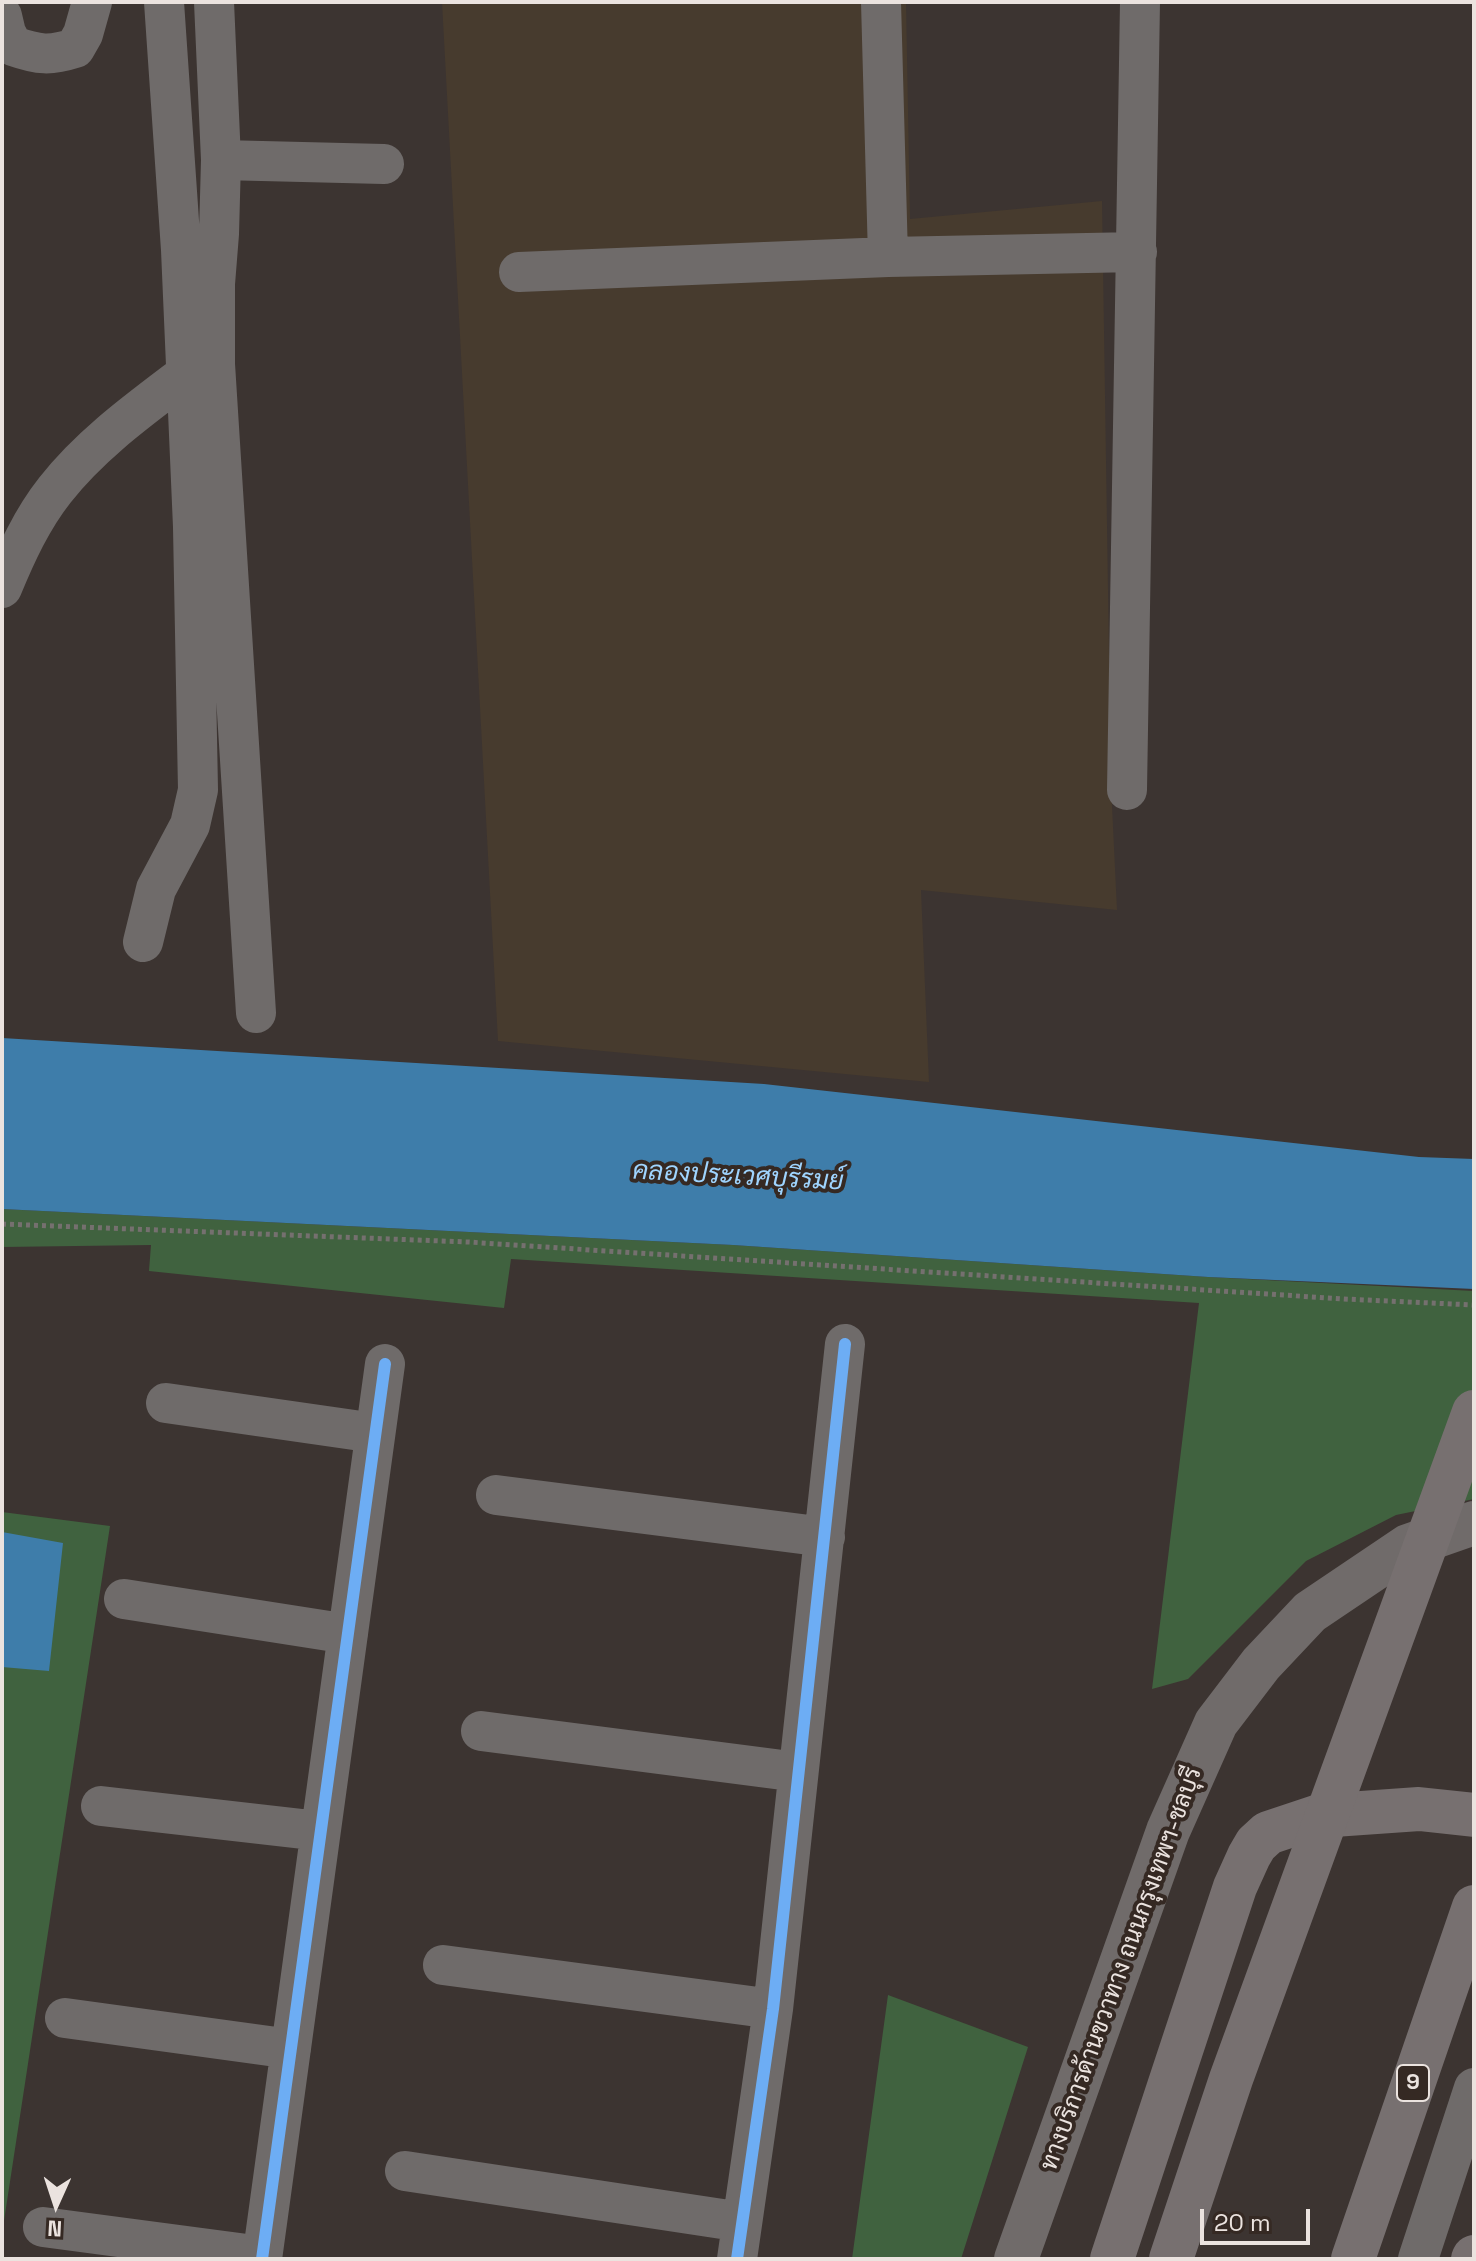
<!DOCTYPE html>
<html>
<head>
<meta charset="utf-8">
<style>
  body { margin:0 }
  #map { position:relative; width:1476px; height:2261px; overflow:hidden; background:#3c3431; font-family:"Space Grotesk",sans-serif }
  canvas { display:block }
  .frame { position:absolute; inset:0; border:4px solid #ebe3df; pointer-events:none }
  .north { position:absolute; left:16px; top:2165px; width:80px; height:80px; -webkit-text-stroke:6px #352923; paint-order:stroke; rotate:183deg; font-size:22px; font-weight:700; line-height:32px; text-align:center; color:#ebe3df }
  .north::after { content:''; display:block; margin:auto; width:28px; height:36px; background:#ebe3df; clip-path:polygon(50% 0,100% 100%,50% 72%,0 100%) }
  .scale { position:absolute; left:1200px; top:2209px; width:110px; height:36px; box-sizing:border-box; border:4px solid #ebe3df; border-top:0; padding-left:10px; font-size:24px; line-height:28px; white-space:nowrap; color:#ebe3df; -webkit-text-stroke:6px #352923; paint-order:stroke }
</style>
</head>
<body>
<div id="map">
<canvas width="1476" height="2261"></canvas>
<div class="frame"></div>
<div class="north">N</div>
<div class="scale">20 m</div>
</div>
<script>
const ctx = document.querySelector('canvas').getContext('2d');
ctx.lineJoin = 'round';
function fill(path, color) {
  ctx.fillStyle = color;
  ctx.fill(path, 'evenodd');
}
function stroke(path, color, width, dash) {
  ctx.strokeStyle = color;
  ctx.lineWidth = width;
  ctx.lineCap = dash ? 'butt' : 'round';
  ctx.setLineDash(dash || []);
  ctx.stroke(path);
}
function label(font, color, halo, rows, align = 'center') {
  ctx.font = font + ' "Space Grotesk",Sarabun,sans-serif';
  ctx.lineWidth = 8;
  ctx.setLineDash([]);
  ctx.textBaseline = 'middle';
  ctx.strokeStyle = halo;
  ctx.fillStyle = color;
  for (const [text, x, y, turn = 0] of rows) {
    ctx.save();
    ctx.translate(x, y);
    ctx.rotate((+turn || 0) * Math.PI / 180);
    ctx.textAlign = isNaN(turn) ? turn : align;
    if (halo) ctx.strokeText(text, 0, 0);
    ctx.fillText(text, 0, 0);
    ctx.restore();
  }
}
const industrial = new Path2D(`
  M442 2H906L910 219 1102 201 1111 785 1117 910 921 890 929 1082 498 1041Z`);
const green = new Path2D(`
  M2 1209 733 1245 1208 1277 1474 1291V1499L1396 1515 1306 1561 1188 1679 1152 1689 1199 1303 511 1259 504 1308 149 1271 151 1245 2 1247Z
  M2 1512 110 1526 2 2234Z
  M888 1995 1028 2047 961 2259H852Z`);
const water = new Path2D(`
  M2 1038 764 1084 1419 1157 1474 1159V1289L1208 1277 733 1245 2 1209Z
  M2 1532 63 1543 49 1671 2 1667Z`);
const path = new Path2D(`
  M2 1224 468 1242 1344 1299 1474 1305`);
const minor = new Path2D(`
  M214 2 221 160 219 234 215 284V364L256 1013
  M881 2 888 257 1137 252
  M2 16 6 33 13 46C39 55 50 56 75 48L83 34 92 2
  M221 160 384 164
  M519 272 888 257
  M2 588C16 554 32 519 55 490 91 444 140 409 186 374
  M1127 790 1140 2
  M143 942 156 889 190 825 198 790 193 527 181 250 164 2
  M166 1403 375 1433
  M496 1495 825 1537
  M124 1599 348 1634
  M481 1731 798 1772
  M101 1806 320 1831
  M443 1965 773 2009
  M65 2018 291 2049
  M405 2171 742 2222
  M43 2227 262 2256
  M262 2259 385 1364
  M737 2259 773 2009 845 1344
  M1418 2259 1474 2088`);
const major = new Path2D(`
  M1016 2259 1168 1831 1216 1723 1261 1664 1310 1612 1408 1546 1474 1523`);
const highway = new Path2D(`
  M1112 2259 1235 1887 1249 1856 1256 1844 1268 1833 1319 1816 1419 1809 1474 1815
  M1353 2259 1474 1907
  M1473 2259 1474 2257`);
const highwayBridge = new Path2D(`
  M1171 2259 1231 2079 1474 1412`);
const cycleway = new Path2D(`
  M262 2259 385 1364
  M737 2259 773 2009 845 1344`);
const shields = [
  [1413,2083,32]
];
const shieldNames = [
  ["9",1413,2083]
];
const streetNames = [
  ["ทางบริการด้านขวาทาง ถนนกรุงเทพฯ-ชลบุรี",1122,1969,-70]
];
const waterNames = [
  ["คลองประเวศบุรีรมย์",738,1177,3]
];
fill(industrial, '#473b2e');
fill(green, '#40623f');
fill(water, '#3e7daa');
stroke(path, '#75706f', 5, [4, 4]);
stroke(minor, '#6f6b6a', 40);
stroke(major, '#706b6a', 44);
stroke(highway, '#777070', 44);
stroke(highwayBridge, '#777070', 44);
stroke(cycleway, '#6dadf4', 12);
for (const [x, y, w] of shields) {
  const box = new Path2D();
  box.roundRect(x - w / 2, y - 18, w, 36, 6);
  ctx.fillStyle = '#352923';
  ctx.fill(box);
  stroke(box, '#ebe3df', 2);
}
label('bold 22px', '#ebe3df', null, shieldNames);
label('24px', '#ebe3df', '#352923', streetNames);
label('italic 26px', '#9fd4fe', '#352923', waterNames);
</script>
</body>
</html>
